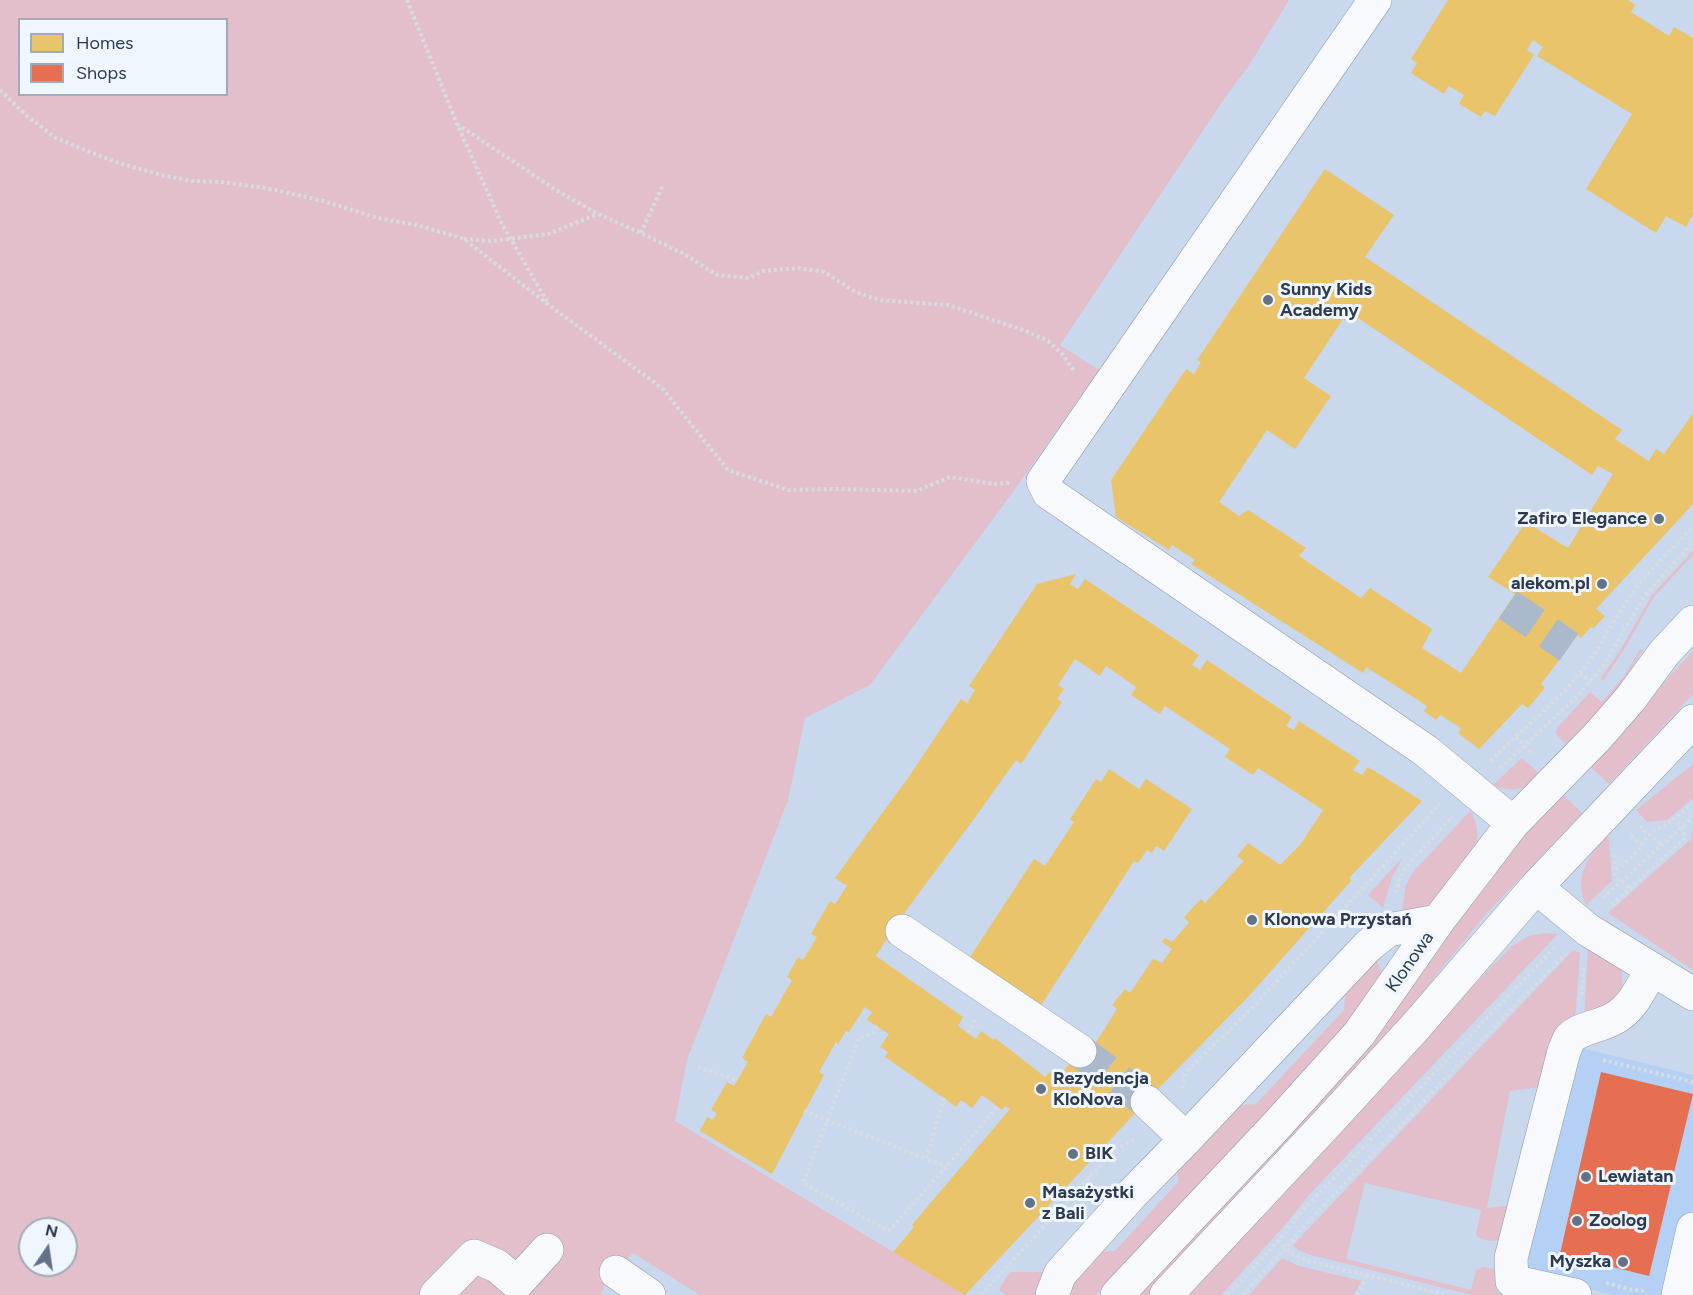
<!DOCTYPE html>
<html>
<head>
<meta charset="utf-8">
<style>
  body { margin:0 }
  #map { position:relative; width:1693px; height:1295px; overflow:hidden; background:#c9d8ec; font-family:Figtree,sans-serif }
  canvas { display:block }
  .legend { position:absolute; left:18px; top:18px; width:210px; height:78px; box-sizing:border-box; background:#eff6ff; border:2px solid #a1abb8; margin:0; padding:8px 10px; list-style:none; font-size:18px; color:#2d3b4d }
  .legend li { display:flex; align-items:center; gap:12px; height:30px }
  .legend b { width:30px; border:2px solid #a1abb8 }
  .north { position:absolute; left:18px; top:1217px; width:60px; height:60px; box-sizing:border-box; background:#eff6ff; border:2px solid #a1abb8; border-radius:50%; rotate:13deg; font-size:16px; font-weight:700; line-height:24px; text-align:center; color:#2d3b4d }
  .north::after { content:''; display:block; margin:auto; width:21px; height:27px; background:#647285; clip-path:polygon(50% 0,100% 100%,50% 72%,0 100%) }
</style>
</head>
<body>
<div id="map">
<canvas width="1693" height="1295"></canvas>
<ul class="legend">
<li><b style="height:16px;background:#e9c46a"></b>Homes</li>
<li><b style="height:16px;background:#e76f51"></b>Shops</li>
</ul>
<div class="north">N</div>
</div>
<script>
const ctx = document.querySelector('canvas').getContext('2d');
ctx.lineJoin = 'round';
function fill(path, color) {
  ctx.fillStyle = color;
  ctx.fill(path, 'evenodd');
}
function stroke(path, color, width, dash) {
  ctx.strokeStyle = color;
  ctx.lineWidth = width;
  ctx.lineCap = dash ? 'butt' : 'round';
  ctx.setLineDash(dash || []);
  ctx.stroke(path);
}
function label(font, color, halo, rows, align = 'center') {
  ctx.font = font + ' Figtree,sans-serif';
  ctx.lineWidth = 6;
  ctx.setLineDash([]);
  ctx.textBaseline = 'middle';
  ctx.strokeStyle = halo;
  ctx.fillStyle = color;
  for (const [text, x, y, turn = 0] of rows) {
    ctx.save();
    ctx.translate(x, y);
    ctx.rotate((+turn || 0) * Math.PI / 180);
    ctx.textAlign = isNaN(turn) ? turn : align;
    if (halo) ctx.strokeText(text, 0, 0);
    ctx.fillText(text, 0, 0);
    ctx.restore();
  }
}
const built = new Path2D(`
  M1552 1041 1693 1075V1295H1613L1499 1267Z`);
const green = new Path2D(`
  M0 0H1289L1248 67 1226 96 1060 345 1099 370 1010 496 870 685 805 718 788 800 687 1060 675 1121 965 1295H700L633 1253C622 1265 609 1278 601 1293L603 1295H0ZM20 20H226V94H20ZM30 1229H66V1265H30Z
  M1693 551V555L1654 597 1623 651 1603 681 1600 679 1618 654 1652 595Z
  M1640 649 1643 650 1621 685 1569 747 1556 734 1557 728 1590 692 1602 702 1624 676Z
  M1693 651V694L1609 784 1588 765Z
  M1522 758 1543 777C1525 789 1514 794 1493 785Z
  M1693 764V798L1667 820 1647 822 1636 810Z
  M1561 793 1582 813 1487 913 1441 969 1391 1035 1150 1295H1132Z
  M1470 811C1476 819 1480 836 1476 846 1473 853 1439 896 1433 902 1425 909 1412 910 1402 911L1406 885 1413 872Z
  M1693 828V970L1608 913 1691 839Z
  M1607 836 1609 838 1612 881 1586 905C1573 880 1588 854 1607 836Z
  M1403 857 1392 877 1383 908 1368 895Z
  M1543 933 1558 934 1308 1196 1286 1224 1221 1295H1181L1424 1036 1512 946 1529 936Z
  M1588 946 1618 967 1622 971 1623 993 1584 1020Z
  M1573 950 1580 953 1575 1023 1540 1087 1510 1091 1487 1208 1513 1205 1501 1240C1493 1242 1482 1241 1476 1235L1481 1210 1365 1183 1346 1259 1471 1290 1476 1270 1483 1267 1494 1269C1499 1278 1493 1287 1499 1295H1472L1311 1255 1298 1250 1293 1245Z
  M1375 955 1383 978 1312 1067 1096 1295H1063L1094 1252 1115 1251 1178 1182 1177 1161 1233 1106 1256 1104 1344 1010 1346 986Z
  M1282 1258 1299 1266 1362 1281 1354 1295H1249Z
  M1011 1272H1045L1042 1286 1034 1295H1006L999 1290 1005 1279Z`);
const homes = new Path2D(`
  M1448 0H1628L1635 5 1631 12 1669 36 1674 27 1693 38V215L1686 227 1666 216 1656 233 1586 189 1632 114 1537 56 1543 47 1533 40 1527 50 1534 55 1495 116 1485 111 1481 117 1459 104 1464 95 1449 86 1444 94 1411 73 1417 63 1411 59Z
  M1325 169 1394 215 1365 257 1622 430 1615 439 1649 461 1656 449 1664 454 1693 413V504L1596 609 1605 616 1594 628 1591 627 1581 638 1578 635 1541 684 1545 688 1528 708 1522 704 1479 749 1458 733 1461 728 1440 715 1436 720 1424 711 1427 706 1366 667 1363 673 1191 564 1195 560 1172 545 1169 550 1116 517 1111 480 1186 369 1194 374 1201 362 1197 360ZM1352 314 1592 475 1598 466 1613 474 1568 548 1526 522 1488 577 1515 594 1461 673 1422 648 1432 629 1370 588 1361 598 1299 556 1306 548 1248 510 1239 516 1219 502 1267 430 1295 449 1331 396 1304 378 1343 319 1347 322Z
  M1076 574 1070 584 1078 589 1085 579 1199 655 1192 665 1200 670 1207 660 1292 717 1286 726 1294 730 1299 721 1360 761 1353 770 1362 775 1368 767 1422 801 1350 877 1351 881 1247 998 1156 1091 965 1295 893 1252 914 1227 912 1225 1010 1109 1005 1106 1002 1110 982 1095 972 1108 961 1100 956 1107 944 1098 885 1057 888 1052 880 1047 889 1034 867 1020 872 1012 865 1007 849 1032 846 1031 838 1044 836 1042 819 1072 824 1075 772 1174 700 1131 707 1117 713 1120 717 1113 711 1110 727 1082 734 1086 748 1062 742 1058 766 1014 771 1017 792 980 787 977 798 957 803 960 817 937 811 934 830 901 835 904 847 886 835 878 910 775 961 699 967 703 975 690 969 686 1037 584ZM1075 659 1100 676 1106 666 1136 687 1131 695 1160 714 1165 706 1230 749 1225 757 1253 775 1258 768 1323 810 1300 845 1280 865 1248 843 1237 856 1244 861 1205 903 1201 899 1184 917 1189 923 1172 942 1165 938 1162 942 1172 949 1162 963 1153 959 1130 993 1125 989 1112 1005 1117 1009 1093 1047 1085 1044 1059 1077 1051 1071 1045 1077 995 1038 994 1040 981 1031 976 1039 958 1026 963 1017 876 956 899 920 974 819 1016 760 1021 764 1062 702 1057 699 1064 689 1058 685Z
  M1109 769 1139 789 1146 779 1192 809 1164 851 1156 846 1152 853 1147 850 1138 863 1134 861 1040 1007 970 957 1034 859 1045 866 1074 822 1070 819 1096 779 1101 782Z`);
const shops = new Path2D(`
  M1601 1072 1693 1094 1649 1276 1560 1254Z`);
const minorTunnel = new Path2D(`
  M1508 605 1569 647
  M1080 1051 1147 1102`);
const path = new Path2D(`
  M407 0 457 124 502 224 548 303
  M0 90 27 116 56 138 90 152 119 163 161 175 192 181 223 182 271 189 323 201 378 218 417 225 464 239 550 306 662 388 728 470 788 490 834 489 916 491 950 477 994 484 1011 483
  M457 124 556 190 598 214 641 233 684 254 717 275 749 278 763 271 799 268 824 272 856 292 879 300 948 305 1026 331 1048 341 1062 354 1075 372
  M641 233 663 185
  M464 239 493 241 548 234 598 214
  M1580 673 1591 682
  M1516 737 1534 755
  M1490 761 1567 689 1594 655 1614 621 1638 585 1693 526
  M1500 768 1579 695 1602 667 1644 597 1693 542
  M1640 826 1661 845
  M1631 836 1641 845
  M1614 855 1615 877 1627 885 1629 889
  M1616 870 1638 851 1644 840 1656 829 1666 825 1674 819
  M1396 893 1400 878 1406 867 1453 816
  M1603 898 1693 817
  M1612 905 1685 838 1682 827 1674 819 1693 804
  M1582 995 1584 967
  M877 1026 873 1033 859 1038 803 1183 889 1231 947 1166 997 1107
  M968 1033 975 1020
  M1603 1060 1693 1082
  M698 1067 737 1080
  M1182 1088 1186 1072 1254 1006 1440 804
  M944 1098 926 1159 947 1166
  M804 1111 926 1159
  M1278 1241 1291 1253 1308 1261 1448 1295
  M1606 1283 1629 1289 1645 1291
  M981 1295 1114 1150 1136 1139
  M1228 1295 1278 1241 1304 1209 1556 946
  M1243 1295 1313 1217 1565 954
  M1357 1295 1367 1275`);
const minor = new Path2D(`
  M1375 0 1043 481 1049 493 1426 751 1513 823
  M1536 887 1588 930 1693 994
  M902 931 1080 1051
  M1147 1102 1186 1139
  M616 1272 649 1295
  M436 1295 474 1256 497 1266 517 1283 547 1250
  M1052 1295 1060 1274 1132 1194 1186 1139 1368 946 1388 930 1438 921
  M1117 1295 1277 1125 1359 1034 1438 921 1513 823 1598 736 1631 698 1664 653 1693 622
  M1166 1295 1328 1122 1417 1025 1536 887 1693 721
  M1575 1295 1512 1281 1511 1258 1564 1051C1566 1047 1568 1041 1570 1038 1581 1027 1605 1026 1618 1016 1634 1006 1642 985 1652 970
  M1678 1295 1693 1229`);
const markers = [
  [1268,300,6,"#647285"],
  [1659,519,6,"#647285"],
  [1602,584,6,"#647285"],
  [1252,920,6,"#647285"],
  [1041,1089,6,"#647285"],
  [1073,1154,6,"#647285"],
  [1586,1177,6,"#647285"],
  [1030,1203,6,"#647285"],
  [1577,1221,6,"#647285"],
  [1623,1262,6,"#647285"]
];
const poiNames = [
  ["Sunny Kids",1280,290],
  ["Academy",1280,311],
  ["Zafiro Elegance",1647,519,"right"],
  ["alekom.pl",1590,584,"right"],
  ["Klonowa Przystań",1264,920],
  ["Rezydencja",1053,1079],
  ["KloNova",1053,1100],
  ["BIK",1085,1154],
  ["Lewiatan",1598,1177],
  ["Masażystki",1042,1193],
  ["z Bali",1042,1214],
  ["Zoolog",1589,1221],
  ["Myszka",1611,1262,"right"]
];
const streetNames = [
  ["Klonowa",1410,962,-55]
];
fill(built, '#b4d1f5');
fill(green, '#e3bfcb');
fill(homes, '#e9c46a');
fill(shops, '#e76f51');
stroke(minorTunnel, '#aab9cc', 33, [33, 16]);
stroke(minor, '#8e9aab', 34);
stroke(path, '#d7dce3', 4, [3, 3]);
stroke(minor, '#f7f9fc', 33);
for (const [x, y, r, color] of markers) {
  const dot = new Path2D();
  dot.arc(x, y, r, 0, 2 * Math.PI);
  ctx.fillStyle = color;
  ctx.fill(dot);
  stroke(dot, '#eff6ff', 2);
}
label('bold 18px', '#2d3b4d', '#eff6ff', poiNames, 'left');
label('18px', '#2d3b4d', '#eff6ff', streetNames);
</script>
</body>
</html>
